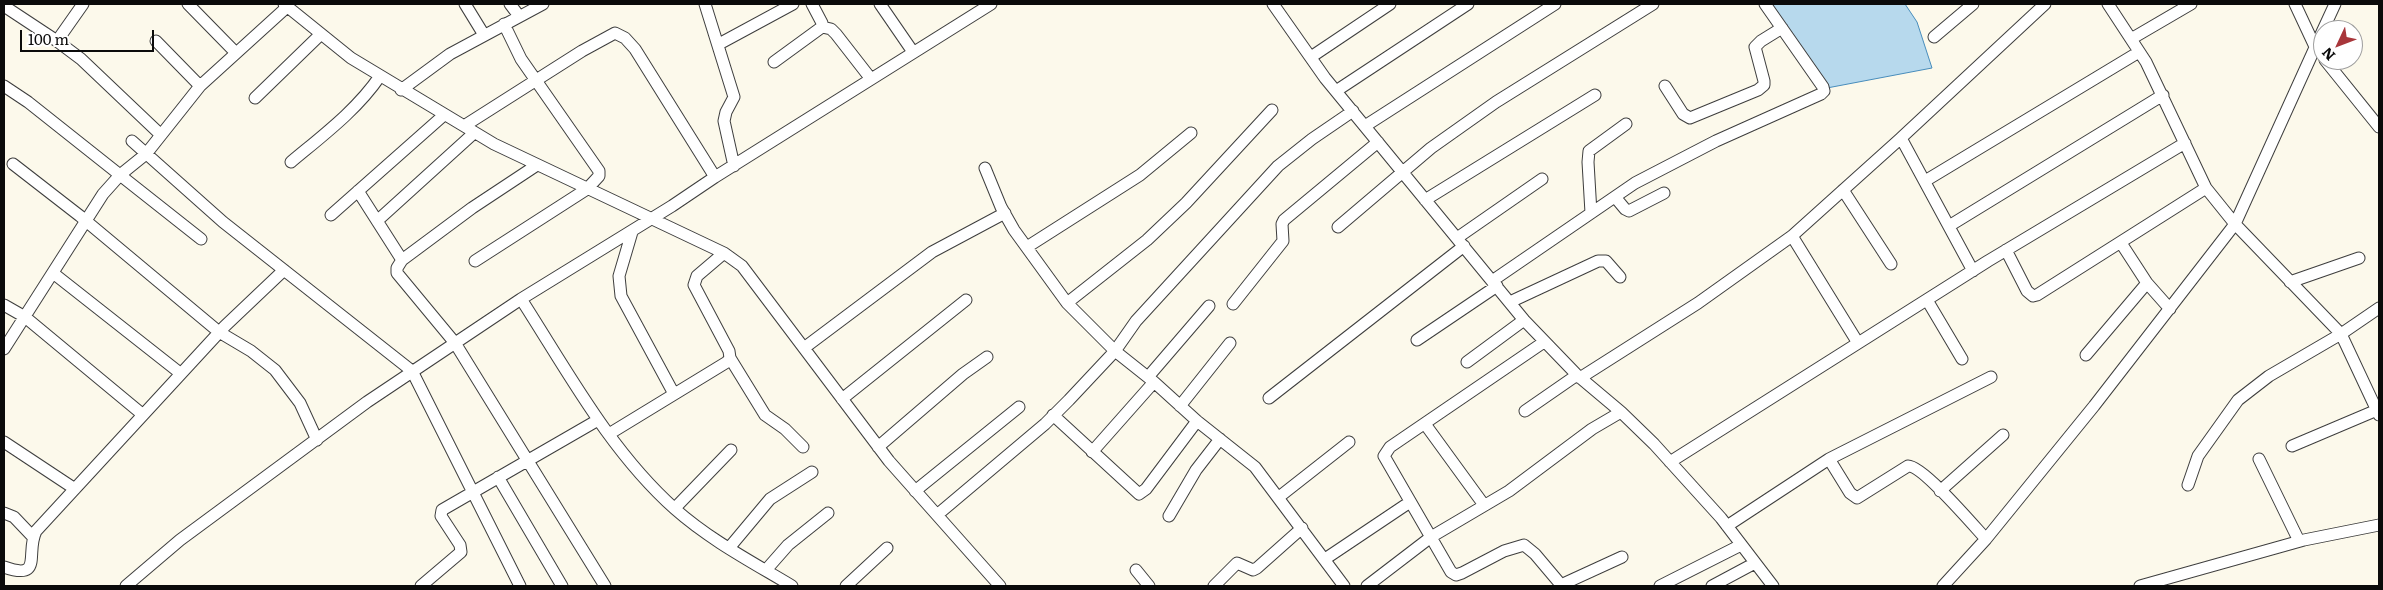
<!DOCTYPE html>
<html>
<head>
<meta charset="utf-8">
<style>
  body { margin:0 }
  #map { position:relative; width:2383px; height:590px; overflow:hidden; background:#fcf9eb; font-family:Literata,serif }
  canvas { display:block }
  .frame { position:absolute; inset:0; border:5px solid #0b0b0b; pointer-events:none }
  .north { position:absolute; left:2313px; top:20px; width:50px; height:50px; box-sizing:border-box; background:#fff; border:1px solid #9d9d9d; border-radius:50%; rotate:227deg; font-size:14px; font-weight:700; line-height:20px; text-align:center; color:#0b0b0b }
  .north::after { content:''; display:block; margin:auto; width:18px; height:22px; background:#a8363b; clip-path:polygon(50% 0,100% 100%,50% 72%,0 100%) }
  .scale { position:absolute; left:20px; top:30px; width:134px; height:22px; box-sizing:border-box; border:2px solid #0b0b0b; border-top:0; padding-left:6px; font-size:15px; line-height:18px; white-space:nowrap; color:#0b0b0b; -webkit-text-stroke:4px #fff; paint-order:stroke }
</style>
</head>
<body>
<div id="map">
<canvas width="2383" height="590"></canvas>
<div class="frame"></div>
<div class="north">N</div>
<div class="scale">100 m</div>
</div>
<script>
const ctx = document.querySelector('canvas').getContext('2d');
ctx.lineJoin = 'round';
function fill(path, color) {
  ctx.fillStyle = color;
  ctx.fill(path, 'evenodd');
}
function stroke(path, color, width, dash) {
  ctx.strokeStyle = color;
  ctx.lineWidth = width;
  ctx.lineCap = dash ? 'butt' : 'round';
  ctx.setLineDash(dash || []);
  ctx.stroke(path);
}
const water = new Path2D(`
  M1770 4H1905L1917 22 1932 68 1827 88Z`);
const minor = new Path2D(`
  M188 4 236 53
  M284 4 351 58 494 144 724 253 742 266 889 461 1000 586
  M465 4 484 35
  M510 4 519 16
  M705 4 734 97 726 112 724 121 734 166
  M880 4 913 52
  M1273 4 1325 78 1524 320 1577 375 1621 412 1654 444 1721 518 1773 586
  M2108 4 2146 62 2206 188 2235 224 2341 334 2379 415
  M2295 4 2317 51
  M4 6 57 41 81 59 161 135
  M822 27 831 29 836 34 871 79
  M2323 30 2335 4
  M1934 37 1973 4
  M2131 39 2191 4
  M57 41 83 4
  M156 41 200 86
  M719 44 793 4
  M1311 57 1390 4
  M2325 60 2379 127
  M774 62 822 27V23L812 4
  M4 86 28 102 120 175 146 154 200 86 287 7
  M1665 86 1683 114 1690 118 1758 90 1764 85V81L1755 47 1761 41 1782 28
  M401 90 450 54 543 4
  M1336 91 1468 4
  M255 98 321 34
  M464 126 582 51 615 33 625 38 635 49 715 177
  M1365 126 1555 4
  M132 141 223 222 412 371 520 586
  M291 162C322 136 357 110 380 76
  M13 164 80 216 219 332 251 351 275 370 300 403 317 440
  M537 165 472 208 402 260 397 268V273L455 343 605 586
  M985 168 1001 207 1014 230 1067 303 1115 351 1154 382 1197 421 1255 467 1344 586
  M1925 181 2139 52
  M1843 190 1891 264
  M358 191 402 260
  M1615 197 1625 209 1629 211 1664 193
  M1425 200 1595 95
  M1591 213 1588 162 1589 151 1626 124
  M331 215 444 115
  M377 221 474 133
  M1949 226 2163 95
  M1338 227 1431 148 1496 102 1653 4
  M632 232 619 276 621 296 674 394
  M1792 236 1858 343
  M1457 238 1542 179
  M2121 243 2147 283 2170 309
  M1027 247 1140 175 1191 133
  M2006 250 2027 291 2033 296 2037 295 2206 188
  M475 261 587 189 599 176V171L521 59 504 24
  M1973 271 1901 138 2045 4
  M53 273 180 373
  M1492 281 1635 183 1716 141 1821 94 1824 91 1823 87 1765 4
  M2290 282 2359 258
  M521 299C568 372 610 451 675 509 710 540 752 562 792 586
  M1927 300 1962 359
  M1510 302 1598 261H1606L1620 277
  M1067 303 1147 240 1186 203 1272 110
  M1233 304 1283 241 1282 224 1284 220 1378 142
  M4 305 25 317 142 414
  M1417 340 1497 286
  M1544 342 1390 447 1384 456 1451 572 1456 575 1462 573 1504 551 1524 545 1535 554 1562 586
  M804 348 932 252 1005 213
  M4 349 103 194 120 175 201 239
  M2086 355 2147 283
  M730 358 765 415 785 429 803 447
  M1467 362 1524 320
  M1148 377 1209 306
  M1580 378 1698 303 1792 236 1901 138
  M1269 398 1464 246
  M842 399 966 300
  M1180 406 1230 343
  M1525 411 1577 375
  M1053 415 1139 494 1146 489 1197 421
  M1425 424 1484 505
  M609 434 727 362 730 358 729 351 694 285 697 276 724 253
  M4 442 75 489
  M2292 446 2377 410
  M878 447 963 374 987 357
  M1092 452 1154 382
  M1829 459 1850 493 1857 498 1908 466C1922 465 1974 526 1986 539
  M2259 459 2299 541
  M1670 462 1988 261 2185 143
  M498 477 562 586
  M2188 485 2198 456 2238 400 2269 376 2341 334 2379 308
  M915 491 1019 407
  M1940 491 2003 435
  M1279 497 1349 442
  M675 508 731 450
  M4 513 14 517 33 537
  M937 515 1045 424 1069 400 1115 351 1136 321 1278 166 1312 139 1353 111
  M1169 516 1196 470 1220 439
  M1727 526 1829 459 1991 377
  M729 548 770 499 812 472
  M1325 559 1410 502
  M4 567C44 581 25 553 36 531L225 326 284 270
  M766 570 788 545 828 513
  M1136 570 1149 586
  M1561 585 1622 557
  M126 586 180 540 367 402 521 299 672 206 715 177 991 4
  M421 586 461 552 460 545 441 516 442 510 598 420
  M846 586 887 548
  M1214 586 1237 563 1253 570 1257 568 1302 528
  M1367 586 1431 537 1509 491 1592 429 1621 412
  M1660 586 1741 545
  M1712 586 1755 563
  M1943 586 1986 539 2094 406 2235 224 2323 30
  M2140 586 2304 540 2379 525`);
fill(water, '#b7d9ed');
stroke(water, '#478cbb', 1);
stroke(minor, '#3e3e3e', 13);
stroke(minor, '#fff', 11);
</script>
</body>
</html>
